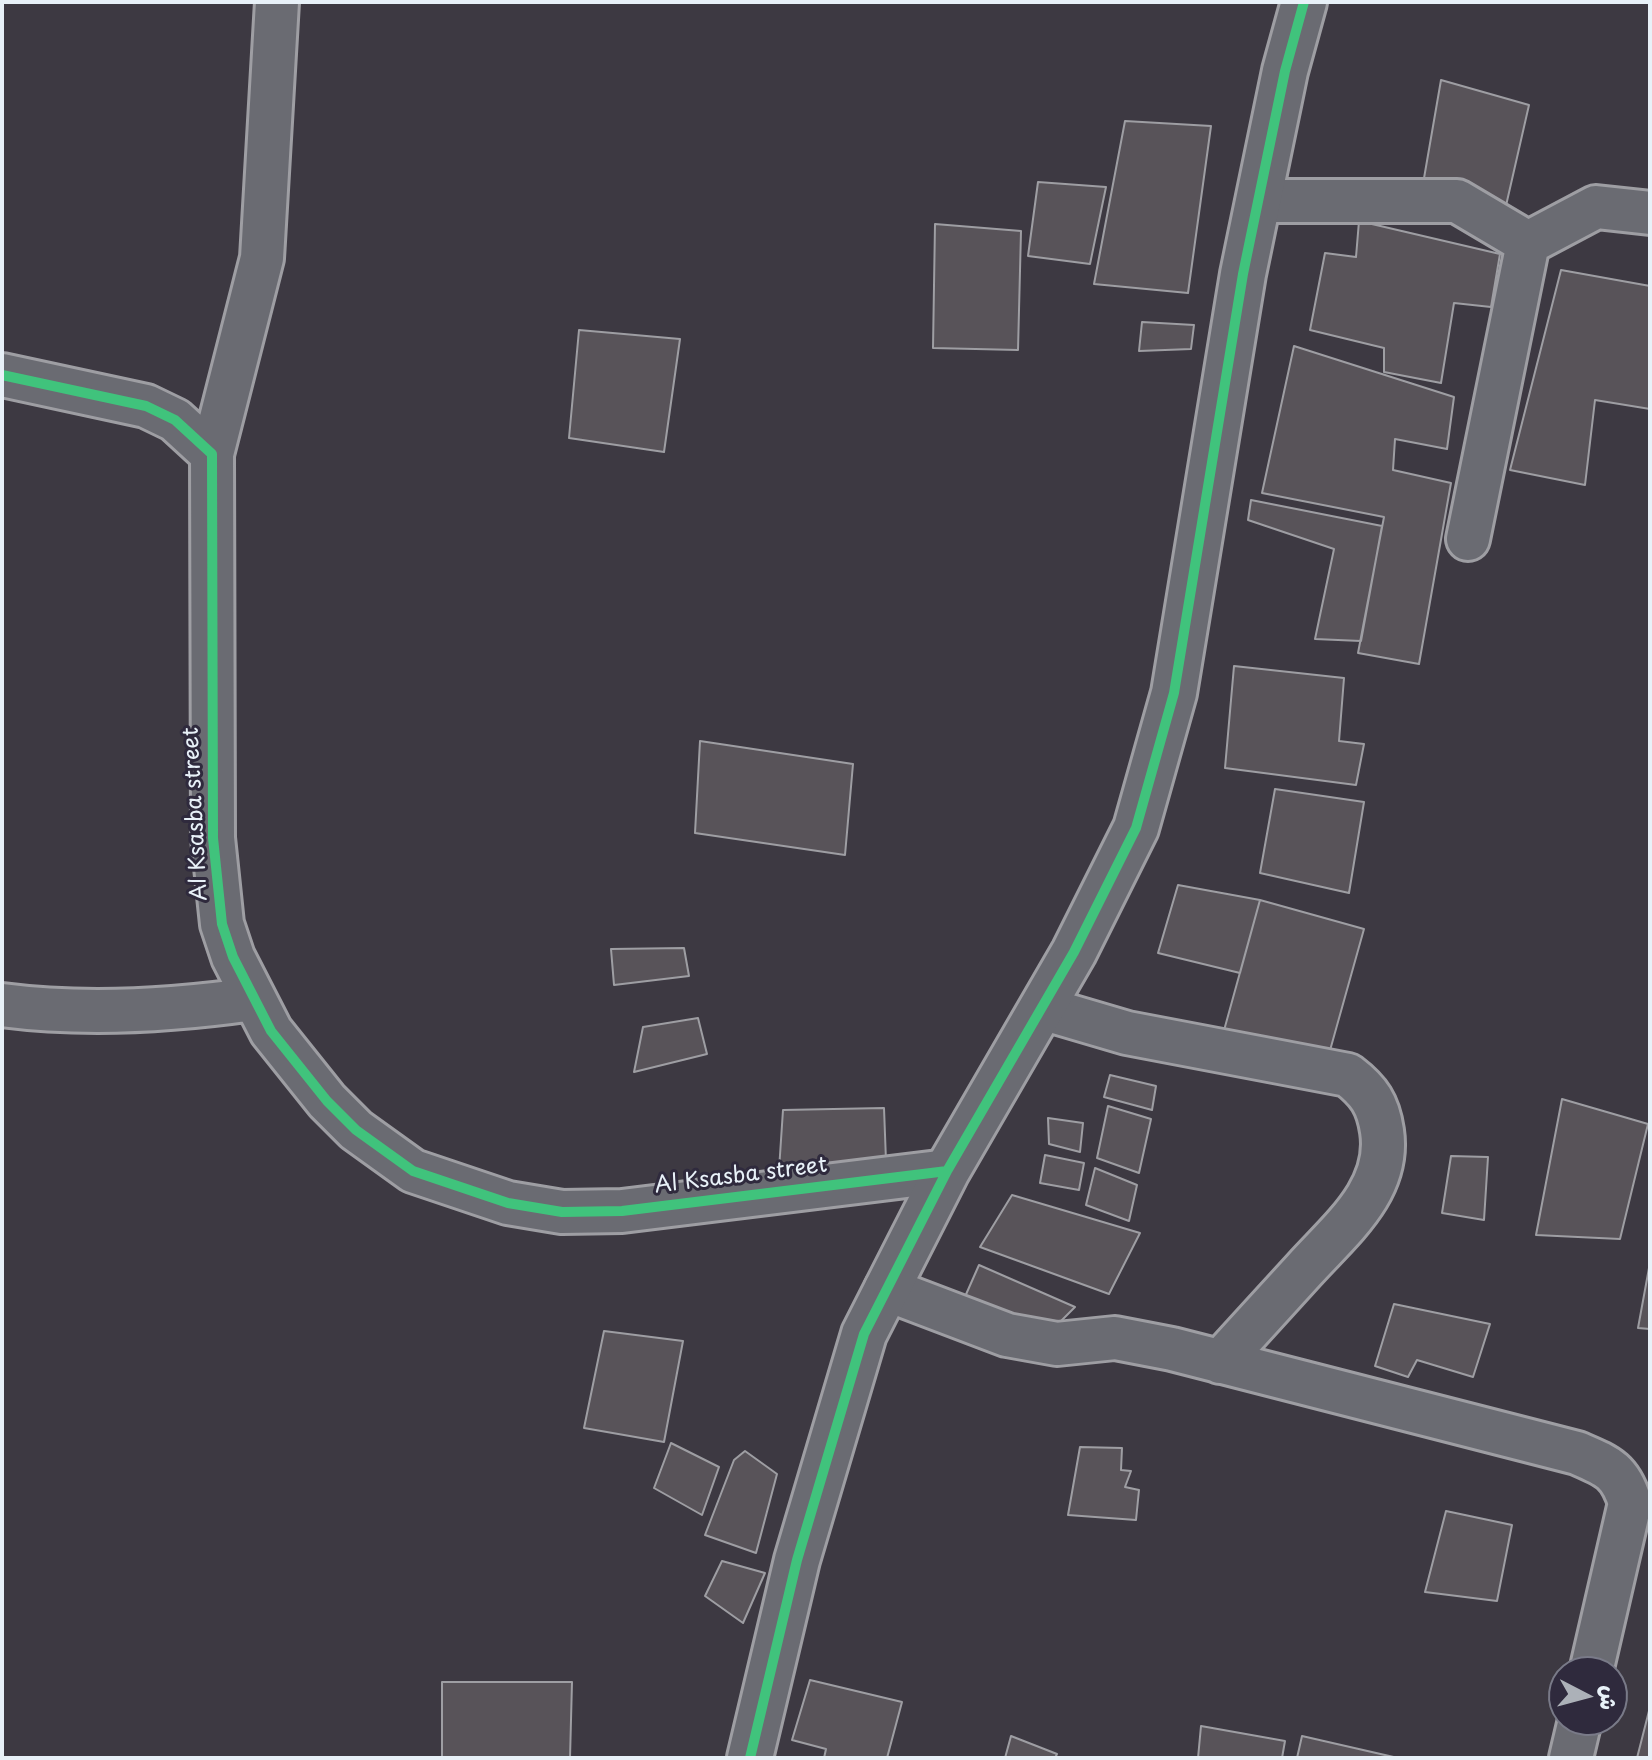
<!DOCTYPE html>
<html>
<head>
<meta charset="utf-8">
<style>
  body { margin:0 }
  #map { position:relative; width:1652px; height:1760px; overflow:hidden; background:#3d3942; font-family:"Playpen Sans","Playpen Sans Arabic",sans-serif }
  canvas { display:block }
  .frame { position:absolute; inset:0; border:4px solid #e8f1f8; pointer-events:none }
  .north { position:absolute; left:1548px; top:1656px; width:80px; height:80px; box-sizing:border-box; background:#2f2a3d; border:2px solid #797a88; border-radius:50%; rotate:96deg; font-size:22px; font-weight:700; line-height:32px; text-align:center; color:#e8f1f8 }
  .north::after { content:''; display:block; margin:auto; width:28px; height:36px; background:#acb1b8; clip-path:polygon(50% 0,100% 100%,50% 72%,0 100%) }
</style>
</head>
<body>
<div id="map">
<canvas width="1652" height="1760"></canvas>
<div class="frame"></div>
<div class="north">ش</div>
</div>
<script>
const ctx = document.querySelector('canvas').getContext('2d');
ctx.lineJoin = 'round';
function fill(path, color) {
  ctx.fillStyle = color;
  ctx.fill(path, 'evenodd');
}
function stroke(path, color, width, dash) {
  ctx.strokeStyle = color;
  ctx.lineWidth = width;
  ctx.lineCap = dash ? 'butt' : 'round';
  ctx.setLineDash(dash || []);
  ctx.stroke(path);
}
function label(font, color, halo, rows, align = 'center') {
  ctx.font = font + ' "Playpen Sans",sans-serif';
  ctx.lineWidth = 6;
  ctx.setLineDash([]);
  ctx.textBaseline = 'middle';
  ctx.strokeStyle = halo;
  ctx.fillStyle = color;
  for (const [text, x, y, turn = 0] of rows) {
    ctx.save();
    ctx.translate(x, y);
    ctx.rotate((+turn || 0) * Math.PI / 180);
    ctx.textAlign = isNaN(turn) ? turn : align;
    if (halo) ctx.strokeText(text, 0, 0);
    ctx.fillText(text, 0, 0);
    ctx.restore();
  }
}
const building = new Path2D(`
  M1441 80 1529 105 1505 210 1423 184Z
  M1125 121 1211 126 1188 293 1094 284Z
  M1038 182 1106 187 1090 264 1028 256Z
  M1359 221 1500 254 1491 307 1454 303 1441 383 1384 372V348L1310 330 1325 253 1356 257Z
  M935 224 1021 231 1018 350 933 348Z
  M1561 270 1650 286V409L1595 400 1585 485 1510 470Z
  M1142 322 1194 325 1191 349 1139 351Z
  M579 330 680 339 664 452 569 438Z
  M1294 346 1454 397 1447 449 1395 439 1393 470 1451 483 1419 664 1358 653 1384 517 1262 493Z
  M1251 500 1382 526 1361 641 1315 639 1334 549 1248 520Z
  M1234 666 1344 678 1339 741 1364 744 1356 785 1225 768Z
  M700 741 853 764 845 855 695 833Z
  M1275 789 1364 802 1349 893 1260 873Z
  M1178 885 1260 900 1240 973 1158 953Z
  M1260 900 1364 929 1329 1054 1223 1034Z
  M684 948 689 976 614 985 611 949Z
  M698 1018 707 1054 634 1072 643 1027Z
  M1110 1075 1156 1086 1152 1110 1104 1097Z
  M1562 1099 1648 1124 1620 1239 1536 1235Z
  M1108 1106 1151 1119 1139 1173 1097 1158Z
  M884 1108 886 1161 779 1170 783 1110Z
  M1048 1118 1083 1123 1080 1152 1049 1144Z
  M1045 1155 1084 1163 1079 1190 1040 1183Z
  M1451 1156 1488 1157 1484 1220 1442 1213Z
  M1095 1168 1137 1185 1129 1221 1086 1205Z
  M1012 1195 1140 1233 1109 1294 980 1247Z
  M979 1265 1075 1307 1050 1332 960 1308Z
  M1649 1268 1650 1329 1638 1328Z
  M1394 1304 1490 1324 1473 1377 1417 1360 1408 1377 1375 1366Z
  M604 1331 683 1341 664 1442 584 1428Z
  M671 1443 719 1467 702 1515 654 1488Z
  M1080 1447 1122 1448 1121 1470 1131 1471 1125 1487 1139 1490 1136 1520 1068 1515Z
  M745 1451 777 1474 756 1553 705 1535 734 1460Z
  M1446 1511 1512 1525 1497 1601 1425 1592Z
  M722 1561 765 1573 743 1623 705 1596Z
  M810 1680 902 1702 887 1758H824L826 1749 792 1740Z
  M442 1682H572L570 1758H442Z
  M1650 1707V1758H1637Z
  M1201 1726 1285 1741 1282 1758H1198Z
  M1011 1736 1057 1754 1055 1758H1005Z
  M1302 1736 1398 1758H1297Z`);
const minor = new Path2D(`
  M1261 201H1457L1528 243 1596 207 1650 213
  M2 375 146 406 175 420 212 454 213 838 222 924 233 957 271 1031 327 1101 356 1130 413 1171 508 1203 562 1212 622 1211 947 1171
  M212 454 262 258 277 2
  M1468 539 1528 243
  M2 1005C86 1016 169 1011 253 999
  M1042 1008 1127 1033 1348 1075C1369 1091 1378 1104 1382 1131 1391 1190 1340 1230 1304 1270 1276 1301 1248 1331 1220 1362
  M886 1289 1007 1335 1057 1344 1115 1338 1172 1349 1577 1453C1607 1466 1620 1470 1630 1503L1591 1672
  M1571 1758 1580 1720`);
const tertiary = new Path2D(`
  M750 1758 797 1560 864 1334 947 1171 1074 952 1136 828 1174 693 1243 274 1285 71 1304 2`);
const cycleway = new Path2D(`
  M2 375 146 406 175 420 212 454 213 838 222 924 233 957 271 1031 327 1101 356 1130 413 1171 508 1203 562 1212 622 1211 947 1171
  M750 1758 797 1560 864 1334 947 1171 1074 952 1136 828 1174 693 1243 274 1285 71 1304 2`);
const streetNames = [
  ["Al Ksasba street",196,814,-93],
  ["Al Ksasba street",741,1176,-7]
];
fill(building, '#585359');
stroke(building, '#9e9ea3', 2);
stroke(minor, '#9e9ea3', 48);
stroke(tertiary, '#9e9ea3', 50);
stroke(minor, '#6a6b72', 42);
stroke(tertiary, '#6a6b72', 44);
stroke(cycleway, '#40c37c', 10);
label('22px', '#e8f1f8', '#2f2a3d', streetNames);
</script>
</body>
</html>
